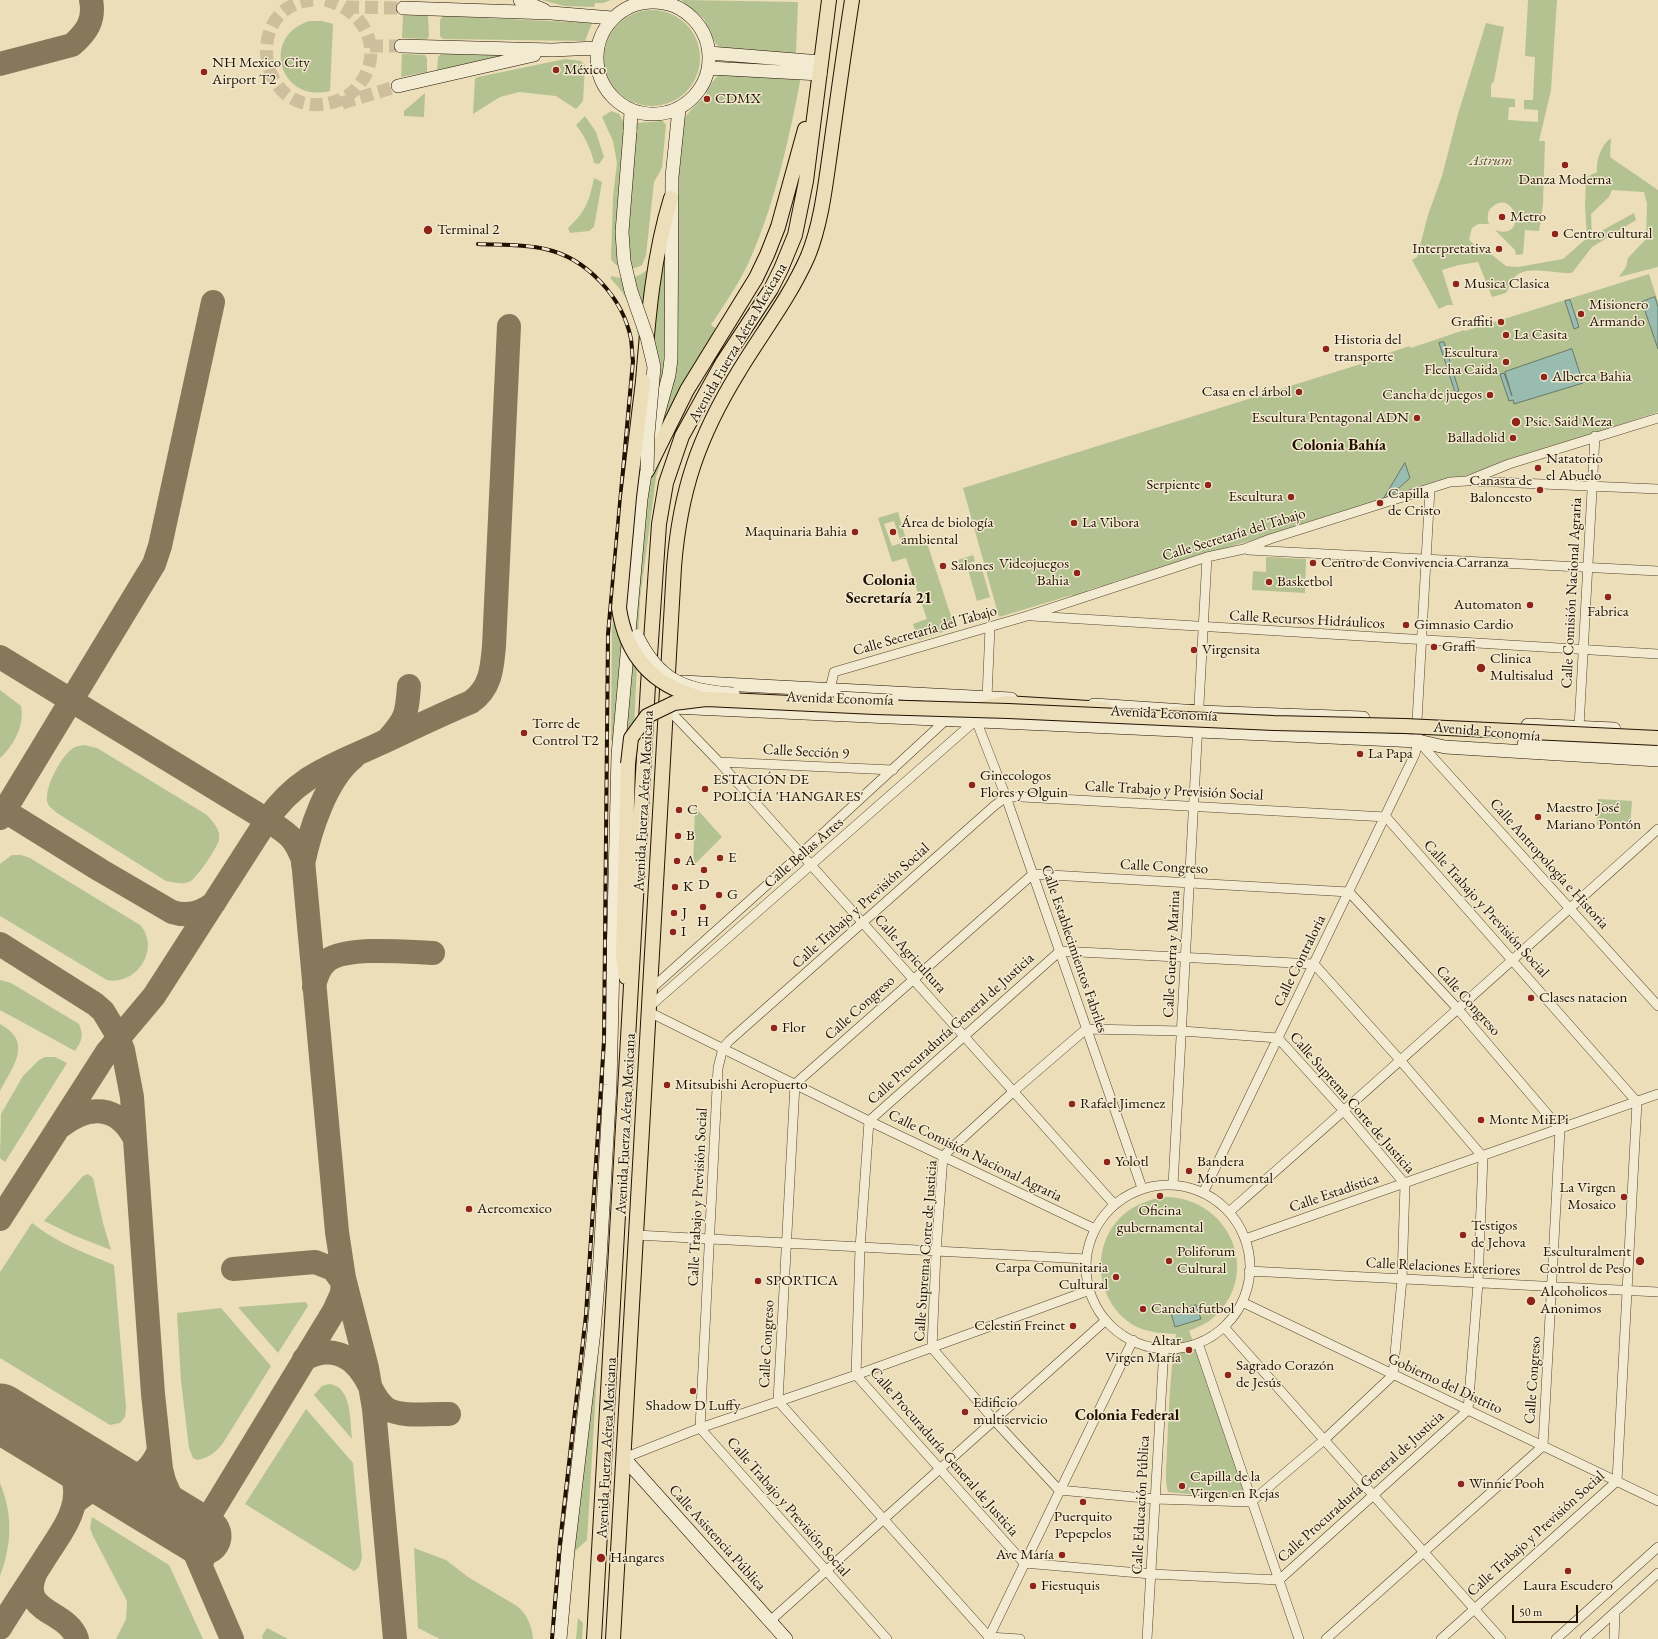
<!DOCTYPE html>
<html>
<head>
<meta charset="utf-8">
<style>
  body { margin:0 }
  #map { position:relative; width:1658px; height:1639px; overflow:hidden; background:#ebdeb8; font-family:"EB Garamond",serif }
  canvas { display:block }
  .scale { position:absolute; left:1512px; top:1605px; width:66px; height:18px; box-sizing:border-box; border:2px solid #231100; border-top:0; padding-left:5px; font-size:12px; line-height:14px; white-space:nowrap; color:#231100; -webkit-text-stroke:3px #f2ead1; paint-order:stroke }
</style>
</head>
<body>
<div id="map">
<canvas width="1658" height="1639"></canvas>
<div class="scale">50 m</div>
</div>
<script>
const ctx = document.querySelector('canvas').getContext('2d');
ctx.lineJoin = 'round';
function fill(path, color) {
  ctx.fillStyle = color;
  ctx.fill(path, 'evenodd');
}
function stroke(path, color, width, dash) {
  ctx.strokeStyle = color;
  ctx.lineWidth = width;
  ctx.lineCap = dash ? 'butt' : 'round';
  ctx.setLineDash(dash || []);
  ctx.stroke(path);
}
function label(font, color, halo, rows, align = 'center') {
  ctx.font = font + ' "EB Garamond",serif';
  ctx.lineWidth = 3;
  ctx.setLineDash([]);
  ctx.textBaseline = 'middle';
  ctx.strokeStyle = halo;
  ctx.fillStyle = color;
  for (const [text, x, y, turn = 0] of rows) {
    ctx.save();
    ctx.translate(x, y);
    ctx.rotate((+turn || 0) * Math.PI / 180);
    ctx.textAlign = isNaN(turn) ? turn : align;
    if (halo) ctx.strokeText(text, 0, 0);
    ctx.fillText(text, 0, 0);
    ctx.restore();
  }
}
const green = new Path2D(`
  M542 0H611L603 3H595L594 7 564 6Z
  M681 0 798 2 796 53 722 49 716 44 704 19Z
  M1528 0H1557L1551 90 1539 141H1545L1543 204 1539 231 1525 230 1523 254 1516 255 1515 250 1495 230C1529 242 1515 187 1492 207 1487 211 1487 218 1489 224H1478L1472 228 1469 240 1475 245 1482 247 1506 266 1518 267 1563 259 1587 238 1585 206 1586 177 1597 172C1596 160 1601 145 1611 138L1610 157 1658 190V267L1619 277 1626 267 1628 258 1646 239 1647 204 1644 192 1612 190 1609 197 1591 214 1592 236 1634 213 1636 220 1592 247 1572 273C1557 274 1526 265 1516 276 1512 281 1509 288 1506 293L1492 297 1478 262 1459 265 1442 270 1453 305H1447L1439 309 1412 260 1417 257 1428 215 1442 176 1458 114 1486 23 1504 27 1494 81 1491 85V97L1515 99V107H1509L1508 120 1538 122V110L1524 109V100H1533L1535 57 1525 56Z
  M604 58a48 48 0 1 1 96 0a48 48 0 1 1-96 0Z
  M403 15 428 16 429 36 427 39 402 38Z
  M443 16 592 23 585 41 443 39 440 36V20Z
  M310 21H322L333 24 330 91C279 104 260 35 310 21Z
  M402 54 425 55 427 58V72L401 77Z
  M441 54H443L510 55 437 70 438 57Z
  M565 59 581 61 585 65 583 101 576 109 556 96 519 92 500 97 473 114 475 79 478 77Z
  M721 74 801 77C789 138 776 200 751 257 741 281 725 303 711 325L726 335 698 381 663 454 656 477 640 599 630 815 624 745 646 500 654 448 664 414 676 198 683 121C688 111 697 105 704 97 709 89 712 78 721 74Z
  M425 93 424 117 404 116V111Z
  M611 111 619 114 624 123 620 207 637 123 663 121 666 125 662 168 654 182 646 255 642 265C632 271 617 270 611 259L613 197 617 163 613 141 602 117Z
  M585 116 596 132 604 157 599 164 594 163C591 149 585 137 576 125Z
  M594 178 602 182 594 227 589 231 570 233 568 228C586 211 589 202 594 178Z
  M666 248V351L616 719 613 739 611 741 612 630 625 498 664 249Z
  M652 264 639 360C639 327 635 303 610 278L612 276C628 281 642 278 652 264Z
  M1649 274 1658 302V412L1478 472 1113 582 1112 586 1103 588 1101 586 1088 590 1090 594 1075 600 1072 595 999 617 963 488 1364 363V361L1410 346 1411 348 1464 330 1465 331Z
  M898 512 908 546 926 540 955 628 918 640 913 624 927 619 906 558 892 562 878 518ZM894 521 901 543 892 546 884 524Z
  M973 555 975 561 960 566 958 560Z
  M1266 557 1306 559 1305 593 1252 590 1253 571 1266 572Z
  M980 562 990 597 977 601 967 566Z
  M0 690 21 706C25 724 14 746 0 758Z
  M84 745 97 748 207 815C213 822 221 830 219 840 217 848 198 876 191 881 183 885 175 883 166 881L57 813C55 811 50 808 48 804 42 791 62 753 75 747 77 746 81 746 84 745Z
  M1598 799 1632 801 1630 827 1597 825Z
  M695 807 722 837 693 866Z
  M12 855H21L30 858 140 925C161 948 137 986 107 980L0 916V864Z
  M0 980 11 983 79 1024C84 1036 82 1040 75 1051L0 1010Z
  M0 1024C33 1042 14 1065 0 1091Z
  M45 1057H55L67 1063 5 1162 0 1158 1 1114 23 1076 39 1060Z
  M88 1174 93 1178 103 1223 111 1250 73 1235 44 1221 83 1176Z
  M1161 1197C1226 1194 1264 1270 1215 1316 1207 1324 1198 1327 1189 1331L1214 1395 1246 1491 1240 1499 1168 1492C1164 1478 1167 1464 1167 1449 1169 1410 1170 1372 1176 1334 1162 1333 1150 1333 1137 1327 1096 1306 1088 1246 1123 1215 1134 1205 1147 1201 1161 1197Z
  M32 1223C57 1243 85 1253 114 1265L126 1407 125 1417 120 1423 110 1425 0 1358V1272Z
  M306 1302 308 1306 278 1353 238 1307Z
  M601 1307 587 1540 572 1554 570 1610 564 1608Z
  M221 1308 271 1366 223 1443C216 1452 209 1458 197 1460L193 1458 189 1448 181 1381 177 1313Z
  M329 1384C352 1386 350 1421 352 1439L314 1395 322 1386Z
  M306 1409 353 1463 362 1558 359 1567 354 1571 245 1504Z
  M0 1483C13 1515 12 1544 0 1576Z
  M92 1517 169 1565 203 1639H116L126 1619 127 1601 93 1536 90 1528Z
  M414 1548 446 1560 468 1577 517 1606C527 1614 532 1626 533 1639H440L418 1628Z
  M578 1618 583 1623 582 1639H576Z
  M267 1628 288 1639H263L262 1636Z`);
const water = new Path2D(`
  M1655 297 1658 307V349L1642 302Z
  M1570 300 1579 327 1574 329 1565 301Z
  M1444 342 1459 391 1455 392 1439 343Z
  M1572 349 1583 383 1514 404 1513 400 1509 401 1500 374 1504 373 1512 396 1505 372Z
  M1405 463 1410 478 1390 496 1384 498Z
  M1196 1305 1201 1319 1175 1327 1171 1313Z`);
const taxiway = new Path2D(`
  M0 64 72 45C87 32 95 20 91 0
  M0 657 267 820C287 833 294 836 303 860L337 1232 344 1278 367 1368 374 1409 395 1639
  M388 739C407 718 407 713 409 686
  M0 808 100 870 172 912C188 917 202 913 214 903
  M0 818 154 564 160 546 213 302
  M303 864C310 830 326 780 353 758
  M0 944 95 1004 103 1011 115 1031 123 1050 132 1097 153 1394 161 1469 164 1481 232 1639
  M314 987C316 976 319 967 328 960 348 946 408 952 433 953
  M61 1126C89 1104 118 1105 135 1139
  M0 1219 107 1052 154 996 267 820C298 775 332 766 379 744 409 730 440 715 471 702 491 688 492 668 494 646L509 326
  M233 1269 315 1262 333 1269 341 1280
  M304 1359C330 1345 352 1354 366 1379 372 1389 376 1402 387 1409 404 1418 430 1413 449 1414
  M95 1471C124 1481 146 1483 159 1450
  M75 1502C87 1492 102 1483 118 1487L157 1511 183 1535
  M202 1562V1536L210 1515 334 1311 342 1293 343 1279
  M35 1574C19 1614 67 1609 77 1639
  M0 1628C14 1605 29 1583 43 1561 55 1541 74 1519 75 1495 77 1472 60 1453 43 1439`);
const runway = new Path2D(`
  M0 1413 202 1536`);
const secondaryTunnel = new Path2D(`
  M313 0C243 5 256 114 325 104 338 102 351 96 359 85 386 51 364 8 324 0
  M346 7 403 8
  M370 46H401
  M342 103 398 86`);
const street = new Path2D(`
  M1472 481 1658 489
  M1248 550 1658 571
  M1032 616 1658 654
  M830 689 834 672 1027 616 1207 557 1244 549 1270 539 1450 482 1467 481 1509 464 1658 418
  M987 698 990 627
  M666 707 719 762 1114 1204
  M1579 727 1595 436
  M1419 742 1658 1006
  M719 762 893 770
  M1060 951 1314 964 1400 1060 1483 1157 1478 1283 1468 1410 1279 1580 1151 1574 1024 1563 856 1375 860 1248 869 1121Z
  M651 989 768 884 947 719
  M649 1007 976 720 1006 797 1142 1188
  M649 1012 869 1121 1095 1229
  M1086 1029 1182 1031 1278 1038 1344 1111 1405 1184 1402 1279 1393 1375 1324 1440 1251 1502 1155 1499 1059 1490 994 1420 932 1348 936 1252 943 1156 1014 1091Z
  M1173 1185 1207 557
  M1086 1267a82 82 0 1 1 164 0a82 82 0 1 1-164 0Z
  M1203 1193 1415 754 1418 741 1417 721 1430 489
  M1229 1212C1373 1086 1516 957 1658 829
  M636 1235 1086 1259
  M1245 1239 1658 1094
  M1249 1271 1658 1292
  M1242 1302 1658 1501
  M1224 1327 1501 1639
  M1198 1343 1299 1639
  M624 1458 700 1428 856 1375 1090 1290
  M770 1621 1106 1320
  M887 1639 700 1428 718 1068 723 1048 729 1041 994 806 1006 797H1022L1386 817 1637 1102 1617 1481 1441 1639
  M988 1639 1133 1340
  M1020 1639 989 1637 778 1401 795 1084 1033 874 1349 892 1457 1008 1560 1129 1543 1446 1326 1639
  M1147 1639 1164 1348
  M1556 1639 1658 1547
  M1585 1639 1658 1573
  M1614 1639 1615 1613`);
const secondary = new Path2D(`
  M520 0 544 10
  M597 58a56 56 0 1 1 112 0a56 56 0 1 1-112 0Z
  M403 8 551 13 612 18
  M401 46 552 50 597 48
  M709 53 821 62
  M709 68 820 74
  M398 86 534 55
  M630 132 631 110
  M652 436 669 375 671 359 672 177 679 109
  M683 682 1011 699
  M1094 705 1199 712 1363 718
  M672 707 1418 741 1445 747 1658 760
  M1528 725 1614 729
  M1524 744 1658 750
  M624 1458 786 1639
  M560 1639 568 1550 594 1331 600 1259 610 1085 618 755 641 499 647 461`);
const primary = new Path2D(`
  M643 381C648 320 653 256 671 198
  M647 471 687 390 756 278 767 255 778 227 805 129
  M983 708 1005 703 1105 709
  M1174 714 1199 712
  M626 977 623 957 628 764
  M594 1639 648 685 659 524 666 483 682 436 723 362 771 289 781 269 795 235 806 181 829 0
  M613 1639 674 567C680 490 699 436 739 371 762 333 790 297 808 256 821 224 825 188 830 153 837 102 844 51 852 0`);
const rail = new Path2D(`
  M478 244C500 245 524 244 545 249 587 258 623 298 631 339 632 346 632 354 633 361L608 634 604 1041 586 1315 560 1542 552 1639`);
const secondaryBridge = new Path2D(`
  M630 132 622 232 624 261 631 291 647 337 654 367 648 434 647 471
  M637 636C659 681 685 691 733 694
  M840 698 892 701`);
const primaryBridge = new Path2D(`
  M643 381 629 497 619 608C626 655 652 685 698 697
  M628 764 631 738 647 716 674 703 706 699 875 707 1008 711 1274 723 1405 726 1658 738`);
const markers = [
  [556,70,4,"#8f2418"],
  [204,72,4,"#8f2418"],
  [707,99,4,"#8f2418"],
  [1565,165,4,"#8f2418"],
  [1502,217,4,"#8f2418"],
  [428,230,5,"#8f2418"],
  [1555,234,4,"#8f2418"],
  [1499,249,4,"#8f2418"],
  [1456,284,4,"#8f2418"],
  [1581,314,4,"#8f2418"],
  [1501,322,4,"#8f2418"],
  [1506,335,4,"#8f2418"],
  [1326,349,4,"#8f2418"],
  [1506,362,4,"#8f2418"],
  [1544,377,4,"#8f2418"],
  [1299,392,4,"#8f2418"],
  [1490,395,4,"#8f2418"],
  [1417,418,4,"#8f2418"],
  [1516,422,5,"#8f2418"],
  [1513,438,4,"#8f2418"],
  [1538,468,4,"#8f2418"],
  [1208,485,4,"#8f2418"],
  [1540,490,4,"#8f2418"],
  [1291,497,4,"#8f2418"],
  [1380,503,4,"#8f2418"],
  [1074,523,4,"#8f2418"],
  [855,532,4,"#8f2418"],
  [893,532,4,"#8f2418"],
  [1313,563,4,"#8f2418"],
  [943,566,4,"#8f2418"],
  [1077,573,4,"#8f2418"],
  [1269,582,4,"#8f2418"],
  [1608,597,4,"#8f2418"],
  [1530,605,4,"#8f2418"],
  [1406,625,4,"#8f2418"],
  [1434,647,4,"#8f2418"],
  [1194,650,4,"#8f2418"],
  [1481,668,5,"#8f2418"],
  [524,733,4,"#8f2418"],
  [1360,754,4,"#8f2418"],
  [972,785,4,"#8f2418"],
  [705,789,4,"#8f2418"],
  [679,810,4,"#8f2418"],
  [1538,817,4,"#8f2418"],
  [678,836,4,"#8f2418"],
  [720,858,4,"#8f2418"],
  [677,861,4,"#8f2418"],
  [704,870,4,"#8f2418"],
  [675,887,4,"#8f2418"],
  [719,895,4,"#8f2418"],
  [703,907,4,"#8f2418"],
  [674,913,4,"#8f2418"],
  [673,932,4,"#8f2418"],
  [1531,998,4,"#8f2418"],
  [774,1028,4,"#8f2418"],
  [667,1085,4,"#8f2418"],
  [1072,1104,4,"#8f2418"],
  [1481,1120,4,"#8f2418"],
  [1107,1162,4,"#8f2418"],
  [1189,1171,4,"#8f2418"],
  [1160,1196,4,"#8f2418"],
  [1624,1197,4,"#8f2418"],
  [469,1209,4,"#8f2418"],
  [1463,1235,4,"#8f2418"],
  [1169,1261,4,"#8f2418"],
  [1640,1261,5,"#8f2418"],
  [1116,1277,4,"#8f2418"],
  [758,1281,4,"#8f2418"],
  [1531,1301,5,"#8f2418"],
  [1143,1309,4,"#8f2418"],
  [1073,1326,4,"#8f2418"],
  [1189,1350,4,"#8f2418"],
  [1228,1375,4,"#8f2418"],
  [693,1391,4,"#8f2418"],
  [965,1412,4,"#8f2418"],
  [1461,1484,4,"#8f2418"],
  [1182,1486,4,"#8f2418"],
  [1083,1502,4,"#8f2418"],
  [1062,1555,4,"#8f2418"],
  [601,1558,5,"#8f2418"],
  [1568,1571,4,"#8f2418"],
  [1033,1586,4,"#8f2418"]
];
const poiNames = [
  ["NH Mexico City",212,63],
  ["Airport T2",212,80],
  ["México",564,70],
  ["CDMX",715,99],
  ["Danza Moderna",1565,180,"center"],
  ["Metro",1510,217],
  ["Terminal 2",437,230],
  ["Centro cultural",1563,234],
  ["Interpretativa",1491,249,"right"],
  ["Musica Clasica",1464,284],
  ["Misionero",1589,305],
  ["Armando",1589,322],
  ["Graffiti",1493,322,"right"],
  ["La Casita",1514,335],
  ["Historia del",1334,340],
  ["transporte",1334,357],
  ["Escultura",1498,353,"right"],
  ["Flecha Caida",1498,370,"right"],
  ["Alberca Bahia",1552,377],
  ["Casa en el árbol",1291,392,"right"],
  ["Cancha de juegos",1482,395,"right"],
  ["Escultura Pentagonal ADN",1409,418,"right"],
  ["Psic. Said Meza",1525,422],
  ["Balladolid",1505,438,"right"],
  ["Natatorio",1546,459],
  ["el Abuelo",1546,476],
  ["Canasta de",1532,481,"right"],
  ["Baloncesto",1532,498,"right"],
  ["Serpiente",1200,485,"right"],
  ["Capilla",1388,494],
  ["de Cristo",1388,511],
  ["Escultura",1283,497,"right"],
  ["Área de biología",901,523],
  ["ambiental",901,540],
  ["La Vibora",1082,523],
  ["Maquinaria Bahia",847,532,"right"],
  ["Centro de Convivencia Carranza",1321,563],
  ["Videojuegos",1069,564,"right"],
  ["Bahia",1069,581,"right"],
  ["Salones",951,566],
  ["Basketbol",1277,582],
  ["Automaton",1522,605,"right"],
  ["Fabrica",1608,612,"center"],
  ["Gimnasio Cardio",1414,625],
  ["Graffi",1442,647],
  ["Virgensita",1202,650],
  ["Clinica",1490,659],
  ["Multisalud",1490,676],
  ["Torre de",532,724],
  ["Control T2",532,741],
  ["La Papa",1368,754],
  ["Ginecologos",980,776],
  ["Flores y Olguin",980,793],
  ["ESTACIÓN DE",713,780],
  ["POLICÍA 'HANGARES'",713,797],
  ["Maestro José",1546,808],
  ["Mariano Pontón",1546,825],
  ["C",687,810],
  ["B",686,836],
  ["E",728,858],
  ["A",685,861],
  ["D",704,885,"center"],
  ["K",683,887],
  ["G",727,895],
  ["J",682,913],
  ["H",703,922,"center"],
  ["I",681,932],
  ["Clases natacion",1539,998],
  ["Flor",782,1028],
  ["Mitsubishi Aeropuerto",675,1085],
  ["Rafael Jimenez",1080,1104],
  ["Monte MiEPi",1489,1120],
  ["Yolotl",1115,1162],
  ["Bandera",1197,1162],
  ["Monumental",1197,1179],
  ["La Virgen",1616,1188,"right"],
  ["Mosaico",1616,1205,"right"],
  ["Aereomexico",477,1209],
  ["Oficina",1160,1211,"center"],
  ["gubernamental",1160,1228,"center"],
  ["Testigos",1471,1226],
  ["de Jehova",1471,1243],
  ["Poliforum",1177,1252],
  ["Cultural",1177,1269],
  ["Esculturalment",1631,1252,"right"],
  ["Control de Peso",1631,1269,"right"],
  ["Carpa Comunitaria",1108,1268,"right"],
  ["Cultural",1108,1285,"right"],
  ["SPORTICA",766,1281],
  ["Alcoholicos",1540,1292],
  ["Anonimos",1540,1309],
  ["Cancha futbol",1151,1309],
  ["Celestin Freinet",1065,1326,"right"],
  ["Altar",1181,1341,"right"],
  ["Virgen María",1181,1358,"right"],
  ["Sagrado Corazón",1236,1366],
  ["de Jesús",1236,1383],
  ["Edificio",973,1403],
  ["multiservicio",973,1420],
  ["Shadow D Luffy",693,1406,"center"],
  ["Capilla de la",1190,1477],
  ["Virgen en Rejas",1190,1494],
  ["Winnie Pooh",1469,1484],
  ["Puerquito",1083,1517,"center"],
  ["Pepepelos",1083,1534,"center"],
  ["Ave María",1054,1555,"right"],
  ["Hangares",610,1558],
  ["Fiestuquis",1041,1586],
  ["Laura Escudero",1568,1586,"center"]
];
const parkNames = [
  ["Astrum",1491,161]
];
const streetNames = [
  ["Avenida Fuerza Aérea Mexicana",738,343,-60],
  ["Calle Secretaría del Tabajo",1234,535,-17],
  ["Calle Comisión Nacional Agraria",1572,593,-87],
  ["Calle Recursos Hidráulicos",1307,620,3],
  ["Calle Secretaría del Tabajo",925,631,-16],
  ["Avenida Economía",840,699,2],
  ["Avenida Economía",1164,714,3],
  ["Avenida Economía",1487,732,5],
  ["Calle Sección 9",806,752,3],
  ["Calle Trabajo y Previsión Social",1174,791,3],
  ["Avenida Fuerza Aérea Mexicana",644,801,-87],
  ["Calle Bellas Artes",804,853,-41],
  ["Calle Antropología e Historia",1549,864,48],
  ["Calle Congreso",1164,867,3],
  ["Calle Trabajo y Previsión Social",861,906,-42],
  ["Calle Trabajo y Previsión Social",1486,909,48],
  ["Calle Establecimientos Fabriles",1074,949,71],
  ["Calle Agricultura",910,954,48],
  ["Calle Guerra y Marina",1172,954,-87],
  ["Calle Contraloria",1300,961,-64],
  ["Calle Congreso",1468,1001,48],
  ["Calle Congreso",860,1008,-42],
  ["Calle Procuraduría General de Justicia",951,1029,-42],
  ["Calle Suprema Corte de Justicia",1352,1103,49],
  ["Avenida Fuerza Aérea Mexicana",626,1124,-87],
  ["Calle Comisión Nacional Agraria",975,1156,26],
  ["Calle Estadística",1334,1193,-19],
  ["Calle Trabajo y Previsión Social",698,1197,-87],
  ["Calle Suprema Corte de Justicia",926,1251,-86],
  ["Calle Relaciones Exteriores",1443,1267,3],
  ["Calle Congreso",767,1344,-87],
  ["Calle Congreso",1533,1380,-86],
  ["Gobierno del Distrito",1445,1384,25],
  ["Avenida Fuerza Aérea Mexicana",607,1448,-87],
  ["Calle Procuraduría General de Justicia",944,1452,49],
  ["Calle Procuraduría General de Justicia",1361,1487,-42],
  ["Calle Educación Pública",1141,1505,-87],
  ["Calle Trabajo y Previsión Social",788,1507,49],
  ["Calle Trabajo y Previsión Social",1536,1534,-42],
  ["Calle Asistencia Pública",717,1538,48]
];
const neighbourhoodNames = [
  ["Colonia Bahía",1339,446],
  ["Colonia",889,581],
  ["Secretaría 21",889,599],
  ["Colonia Federal",1127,1416]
];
fill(green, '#b4c291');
fill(water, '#98bcb0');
stroke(water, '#69786a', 1);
stroke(taxiway, '#87785c', 24);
stroke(runway, '#87785c', 59);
stroke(secondaryTunnel, '#cdbf9c', 13, [13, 6]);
stroke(street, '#55442e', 10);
stroke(secondary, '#231100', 14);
stroke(primary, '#231100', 16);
stroke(street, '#f2ead1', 9);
stroke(secondary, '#f2ead1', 13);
stroke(primary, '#ebdeb8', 14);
stroke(rail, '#231100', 4);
stroke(rail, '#f2ead1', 2.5, [8]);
stroke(secondaryBridge, '#231100', 14, []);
stroke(primaryBridge, '#231100', 16, []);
stroke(secondaryBridge, '#f2ead1', 13);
stroke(primaryBridge, '#ebdeb8', 14);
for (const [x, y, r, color] of markers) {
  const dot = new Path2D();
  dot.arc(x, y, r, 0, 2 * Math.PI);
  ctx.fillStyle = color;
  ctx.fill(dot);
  stroke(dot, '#f2ead1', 1.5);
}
label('15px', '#231100', '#f2ead1', poiNames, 'left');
label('italic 15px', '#564f33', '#f2ead1', parkNames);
label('15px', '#231100', '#f2ead1', streetNames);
label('bold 16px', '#231100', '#f2ead1', neighbourhoodNames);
</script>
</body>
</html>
